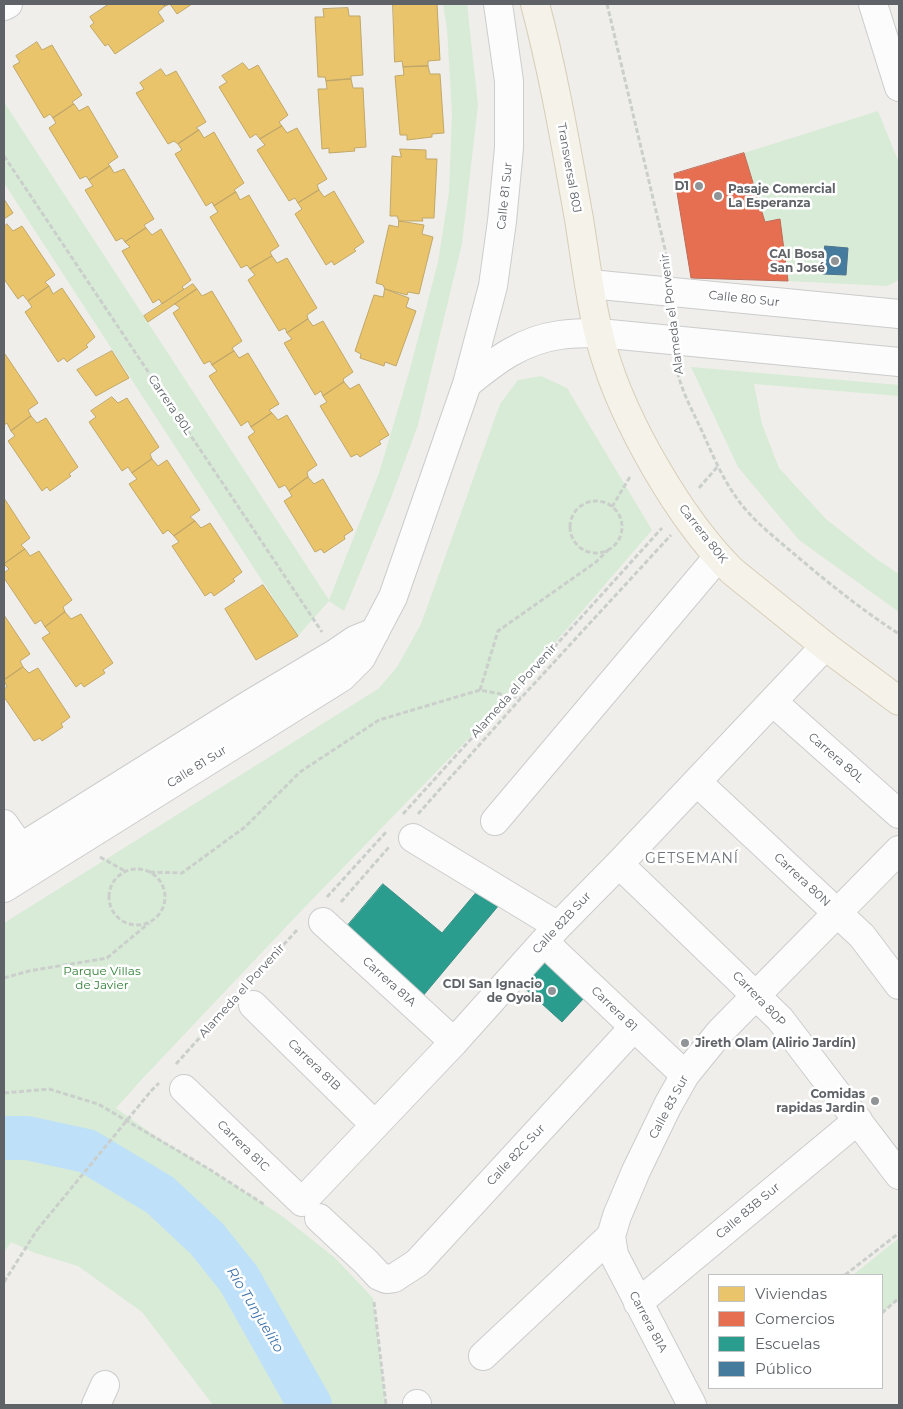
<!DOCTYPE html>
<html>
<head>
<meta charset="utf-8">
<style>
  body { margin:0 }
  #map { position:relative; width:903px; height:1409px; overflow:hidden; background:#efeeea; font-family:Montserrat,sans-serif }
  canvas { display:block }
  .frame { position:absolute; inset:0; border:5px solid #5f6368; pointer-events:none }
  .legend { position:absolute; left:708px; top:1274px; width:175px; height:115px; box-sizing:border-box; background:#fff; border:1px solid #bfc1c3; margin:0; padding:6px 9px; list-style:none; font-size:15px; color:#5f6368 }
  .legend li { display:flex; align-items:center; gap:10px; height:25px }
  .legend b { width:25px; border:1px solid #bfc1c3 }
</style>
</head>
<body>
<div id="map">
<canvas width="903" height="1409"></canvas>
<div class="frame"></div>
<ul class="legend">
<li><b style="height:14px;background:#e9c46a"></b>Viviendas</li>
<li><b style="height:14px;background:#e76f51"></b>Comercios</li>
<li><b style="height:14px;background:#2a9d8f"></b>Escuelas</li>
<li><b style="height:14px;background:#457b9d"></b>Público</li>
</ul>
</div>
<script>
const ctx = document.querySelector('canvas').getContext('2d');
ctx.lineJoin = 'round';
function fill(path, color) {
  ctx.fillStyle = color;
  ctx.fill(path, 'evenodd');
}
function stroke(path, color, width, dash) {
  ctx.strokeStyle = color;
  ctx.lineWidth = width;
  ctx.lineCap = dash ? 'butt' : 'round';
  ctx.setLineDash(dash || []);
  ctx.stroke(path);
}
function label(font, color, halo, rows, align = 'center') {
  ctx.font = font + ' Montserrat,sans-serif';
  ctx.lineWidth = 5;
  ctx.setLineDash([]);
  ctx.textBaseline = 'middle';
  ctx.strokeStyle = halo;
  ctx.fillStyle = color;
  for (const [text, x, y, turn = 0] of rows) {
    ctx.save();
    ctx.translate(x, y);
    ctx.rotate((+turn || 0) * Math.PI / 180);
    ctx.textAlign = isNaN(turn) ? turn : align;
    if (halo) ctx.strokeText(text, 0, 0);
    ctx.fillText(text, 0, 0);
    ctx.restore();
  }
}
const green = new Path2D(`
  M443 4H467L478 105 462 244 418 425 391 498 344 611 329 601 298 636 4 183V102L329 600 379 473 410 369 438 262 449 192 452 113 447 29Z
  M878 111 899 163V277L897 281 887 286 788 281 765 222 744 153Z
  M691 367 899 385V396L754 384 762 424 779 468 826 519 875 558 899 574V612L799 540 738 467Z
  M541 376 567 388 652 530 503 703 303 909 143 1078 116 1108 155 1136 209 1169 282 1216 334 1257 373 1298 386 1405H213L142 1312 78 1266 35 1253 11 1242 4 1252V923L378 689 397 667 421 624 500 404 518 380Z
  M899 1238V1298L882 1313V1275H853Z`);
const homes = new Path2D(`
  M109 4H163L165 6 158 12 164 21 115 54 108 44 105 46 90 26 94 23 90 17Z
  M163 4H192L177 14 170 4 165 6Z
  M393 4H437L440 60 428 61V66L403 67 402 61 395 62Z
  M348 8 349 16H360L363 75 351 76V79L326 81 325 77H318L315 17H324L323 9Z
  M37 42 42 50 52 45 82 95 72 102 74 104 53 118 50 114 44 118 13 66 20 62 16 56Z
  M243 63 249 70 258 65 288 115 279 122 282 126 260 139 256 134 250 138 219 87 227 82 222 76Z
  M428 66 430 74H440L444 133 432 134V137L407 140V135H400L395 76 404 75 403 67Z
  M161 69 166 76 176 71 206 122 196 128 199 130 178 144 174 141 168 144 136 93 144 89 140 83Z
  M351 79 353 88H363L366 147 354 148 355 151 329 153V148L322 149 318 89H327L326 81Z
  M74 104 79 111 88 106 118 157 108 164 110 166 89 180 86 176 80 179 49 128 56 123 53 118Z
  M282 126 287 133 297 128 327 179 317 185 319 190 298 203 295 198 289 201 257 150 265 145 260 139Z
  M199 130 204 138 214 132 244 183 234 190 236 192 214 206 212 202 206 206 175 154 182 150 178 144Z
  M400 149 426 150V159H437L434 218H422L423 221H399L397 216H390L392 156 401 157Z
  M110 166 114 173 124 169 154 219 144 225 146 228 125 242 122 238 116 241 85 190 93 186 89 180Z
  M319 190 324 197 334 191 364 242 354 249 356 251 334 265 332 261 326 265 295 214 302 209 298 203Z
  M236 192 240 200 249 195 279 246 270 252 272 256 250 269 247 265 241 268 210 217 218 212 214 206Z
  M4 199 13 213 4 219Z
  M399 221 424 225 422 234 433 237 419 294 408 292 407 295 385 289 383 285 376 283 389 225 398 227Z
  M7 224 13 231 22 226 55 275 45 282 49 286 28 301 23 295 18 299 4 279V227Z
  M146 228 152 235 161 229 191 280 182 287 184 289 162 304 159 299 153 303 122 251 130 247 125 242Z
  M272 256 277 263 287 258 317 308 307 315 308 319 287 333 285 328 279 331 248 280 255 275 250 269Z
  M193 284 197 289 148 322 144 316Z
  M49 286 53 294 62 288 95 337 86 345 88 347 67 362 64 358 58 362 25 312 32 307 28 301Z
  M197 289 202 296 212 291 242 341 232 348 234 351 212 365 210 361 204 364 173 313 180 308 175 304Z
  M385 289 409 298 406 307 416 311 396 366 385 362 384 366 360 358 361 354 355 351 374 295 383 297Z
  M308 319 313 326 323 321 353 372 343 379 344 382 323 396 321 391 315 395 284 343 292 339 287 333Z
  M112 351 129 378 96 396 77 370Z
  M234 351 239 358 248 353 279 404 269 410 272 413 251 427 248 421 241 426 209 376 217 371 212 365Z
  M4 354H5L38 403 28 410 31 416 11 431 7 423 4 425Z
  M344 382 350 389 359 384 389 435 379 441 381 444 360 457 357 454 351 457 320 406 327 402 323 396Z
  M112 397 118 403 127 398 159 447 150 454 152 459 132 473 128 467 122 471 89 422 96 417 91 411Z
  M272 413 278 420 287 415 317 465 307 472 308 477 289 491 285 485 279 488 248 437 255 432 251 427Z
  M31 416 37 423 46 418 78 467 69 474 71 476 50 491 47 487 42 491 8 441 15 436 11 431Z
  M152 459 158 466 167 460 200 510 190 517 195 521 174 536 168 530 163 534 129 484 137 479 132 473Z
  M308 477 314 484 323 479 353 530 344 536 345 539 324 553 321 549 315 552 284 501 292 496 289 491Z
  M4 498 30 538 21 545 25 549 4 564Z
  M195 521 201 528 210 523 242 572 233 579 235 581 214 596 211 592 205 596 172 546 179 542 174 536Z
  M25 549 30 556 39 551 72 600 63 607 65 612 45 627 41 620 35 624 4 578V573L9 569 4 564Z
  M263 585 298 636 256 660 225 609Z
  M65 612 71 619 81 614 113 663 103 670 105 673 84 687 81 683 76 687 42 638 50 633 45 627Z
  M4 615 30 654 20 661 23 667 4 680Z
  M23 667 29 673 38 668 70 717 61 724 63 727 42 741 40 738 34 741 4 697V689L7 687 4 680Z`);
const shops = new Path2D(`
  M744 153 765 222 780 219 788 281 691 278 674 174Z`);
const schools = new Path2D(`
  M383 884 442 933 479 889 499 905 422 997 343 931Z
  M542 960 584 998 562 1022 520 984Z`);
const public = new Path2D(`
  M825 246 848 248 846 275 823 274Z`);
const river = new Path2D(`
  M4 1138H27L87 1151 160 1195 207 1239 239 1279 310 1405`);
const path = new Path2D(`
  M607 4 665 249 666 267
  M4 156 322 632
  M676 365C680 388 691 408 701 429 711 451 721 476 736 497 750 518 773 536 793 553 827 582 862 610 899 634
  M699 488 718 466
  M570 527a26 26 0 1 1 52 0a26 26 0 1 1-52 0Z
  M612 507 631 475
  M480 690 498 631 596 562 608 550
  M403 814 662 528
  M418 814 521 698 671 535
  M100 857 125 871
  M109 897a28 28 0 1 1 56 0a28 28 0 1 1-56 0Z
  M150 872 182 873 245 827 300 772 379 720 480 690 521 698
  M327 897 387 831
  M341 902 389 847
  M4 978 29 971 107 958 149 923
  M253 978 298 929
  M176 1064 227 1007
  M151 1091 159 1083
  M4 1093 49 1089 98 1104 209 1169 265 1205
  M845 1275 899 1233
  M4 1282 37 1230
  M374 1302 386 1405
  M882 1313 899 1298`);
const minor = new Path2D(`
  M873 4 899 87
  M4 6 8 4
  M590 284 899 314
  M467 384C495 361 522 340 560 335 573 333 586 333 599 333L899 362
  M773 702 899 814
  M697 782 862 936 899 985
  M495 821 718 557
  M4 824 20 847
  M413 838 558 926
  M4 858 247 706 336 653 355 640 375 632
  M619 864 780 1019 899 1175
  M4 888 342 677 361 658 393 597 467 384 493 286 502 221 509 148V81L498 4
  M323 922 454 1042
  M544 942 685 1075
  M253 1005 375 1125
  M184 1089 302 1202 454 1042 558 926 619 864 825 646
  M319 1218 366 1262 379 1276 386 1279 394 1278 417 1263 634 1027
  M611 1236 614 1255 692 1405
  M638 1303 858 1120
  M483 1356 611 1236 617 1216 636 1171 668 1105 685 1075 720 1032 899 850
  M417 1404V1405
  M96 1405 105 1385`);
const major = new Path2D(`
  M535 4C554 75 566 147 579 219 586 263 591 308 603 350 624 422 679 518 732 571L825 646 899 701`);
const pathBridge = new Path2D(`
  M37 1230 151 1091`);
const markers = [
  [699,186,5,"#919496"],
  [718,196,5,"#919496"],
  [835,261,5,"#919496"],
  [552,991,5,"#919496"],
  [685,1043,5,"#919496"],
  [875,1101,5,"#919496"]
];
const streetNames = [
  ["Transversal 80J",569,168,80],
  ["Calle 81 Sur",505,196,-84],
  ["Calle 80 Sur",744,299,6],
  ["Alameda el Porvenir",672,314,-97],
  ["Carrera 80L",170,405,56],
  ["Carrera 80K",703,534,52],
  ["Alameda el Porvenir",514,691,-48],
  ["Carrera 80L",836,758,41],
  ["Calle 81 Sur",197,767,-32],
  ["Carrera 80N",802,880,43],
  ["Calle 82B Sur",562,923,-47],
  ["Carrera 81A",389,982,42],
  ["Alameda el Porvenir",242,991,-48],
  ["Carrera 80P",759,999,46],
  ["Carrera 81",614,1009,44],
  ["Carrera 81B",314,1065,44],
  ["Calle 83 Sur",669,1107,-62],
  ["Carrera 81C",243,1146,44],
  ["Calle 82C Sur",516,1155,-47],
  ["Calle 83B Sur",748,1211,-40],
  ["Carrera 81A",648,1322,62]
];
const poiNames = [
  ["D1",689,186],
  ["Pasaje Comercial",728,189,"left"],
  ["La Esperanza",728,203,"left"],
  ["CAI Bosa",825,254],
  ["San José",825,268],
  ["CDI San Ignacio",542,984],
  ["de Oyola",542,998],
  ["Jireth Olam (Alirio Jardín)",695,1043,"left"],
  ["Comidas",865,1094],
  ["rapidas Jardin",865,1108]
];
const parkNames = [
  ["Parque Villas",102,971],
  ["de Javier",102,985]
];
const neighbourhoodNames = [
  ["GETSEMANÍ",692,859]
];
const waterNames = [
  ["Río Tunjuelito",255,1310,59]
];
fill(green, '#d8ebd6');
fill(homes, '#e9c46a');
stroke(homes, '#c0a769', 1);
fill(shops, '#e76f51');
stroke(shops, '#be6b58', 1);
fill(schools, '#2a9d8f');
stroke(schools, '#3a8c83', 1);
fill(public, '#457b9d');
stroke(public, '#4d748d', 1);
stroke(river, '#bfe0f9', 44);
stroke(minor, '#cbcccc', 30);
stroke(major, '#d7ceb8', 30);
stroke(path, '#cacfcc', 3, [5, 2.5]);
stroke(minor, '#fdfcfc', 28);
stroke(major, '#f4f2e9', 28);
stroke(pathBridge, '#cacfcc', 3, [5, 2.5]);
for (const [x, y, r, color] of markers) {
  const dot = new Path2D();
  dot.arc(x, y, r, 0, 2 * Math.PI);
  ctx.fillStyle = color;
  ctx.fill(dot);
  stroke(dot, '#fff', 2);
}
label('12px', '#5f6368', '#fff', streetNames);
label('bold 12px', '#5f6368', '#fff', poiNames, 'right');
label('12px', '#348238', '#fff', parkNames);
ctx.letterSpacing = '1px';
label('14px', '#70757a', '#fff', neighbourhoodNames);
ctx.letterSpacing = '0px';
label('italic 14px', '#4174aa', '#fff', waterNames);
</script>
</body>
</html>
